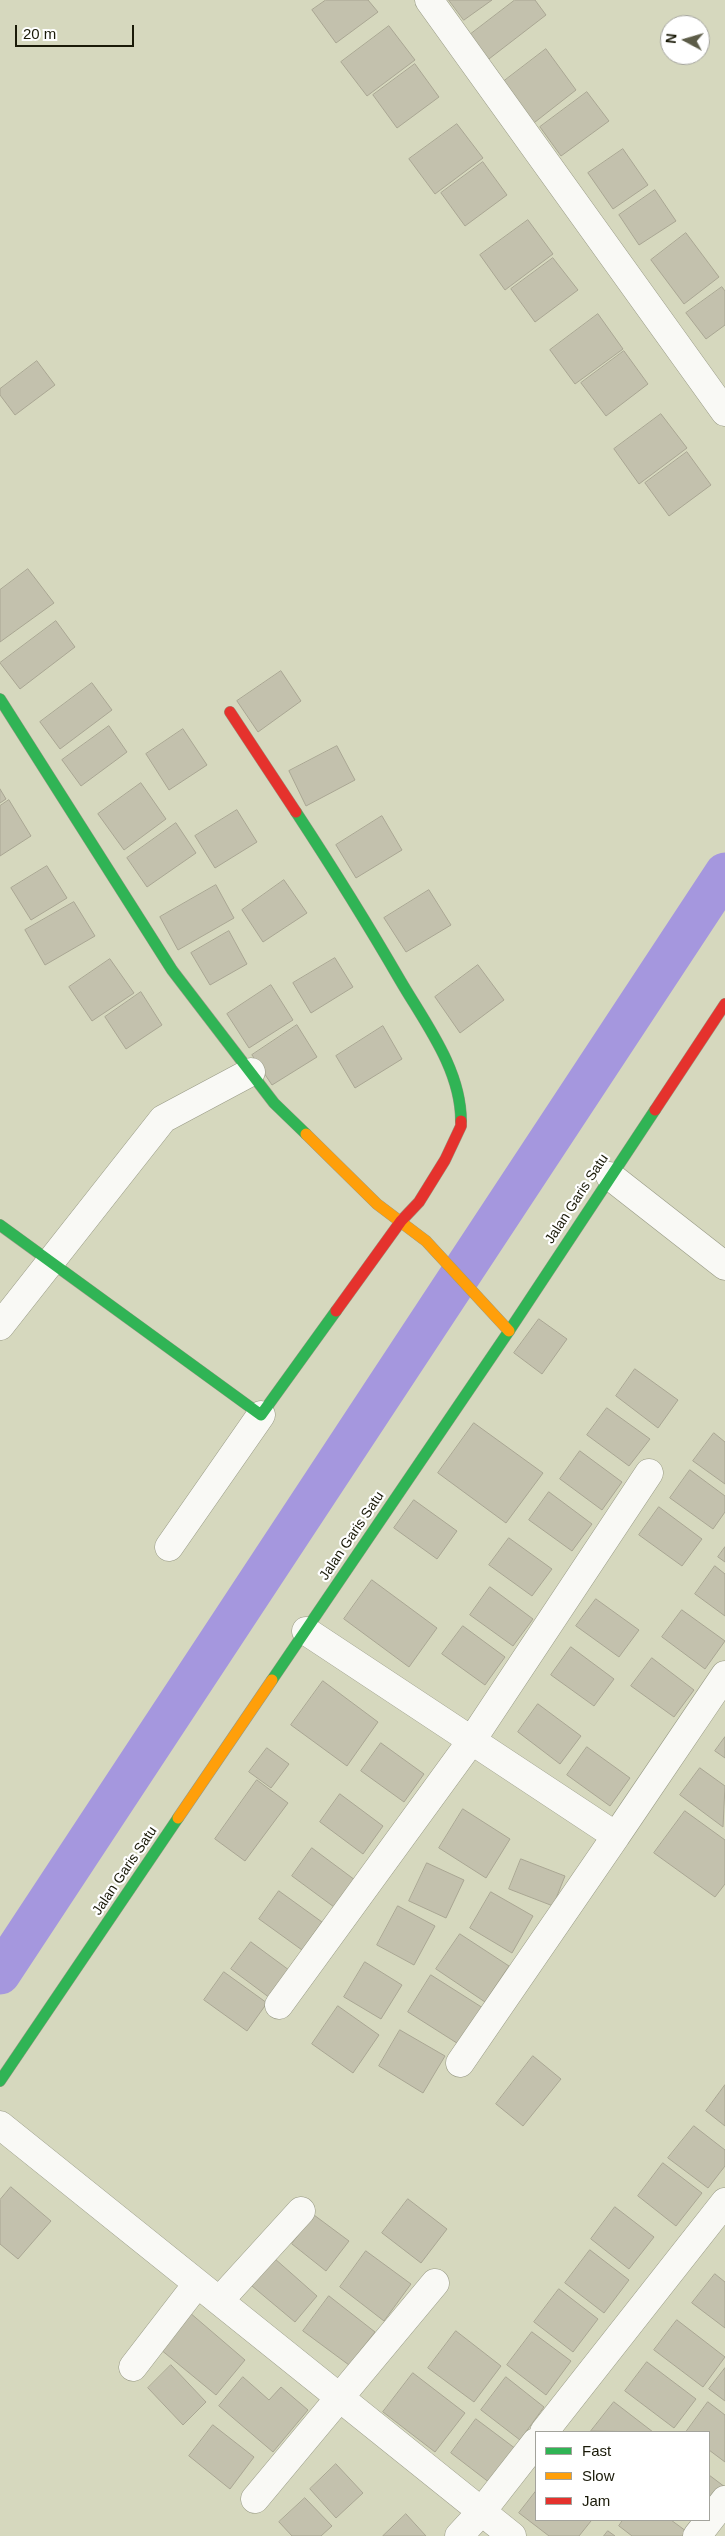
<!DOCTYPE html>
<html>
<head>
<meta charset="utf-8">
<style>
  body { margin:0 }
  #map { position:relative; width:725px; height:2536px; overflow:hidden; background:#d6d8be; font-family:Arial,sans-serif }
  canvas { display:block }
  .legend { position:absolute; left:535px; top:2431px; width:175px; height:90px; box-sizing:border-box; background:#fff; border:1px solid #a3a39c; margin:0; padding:6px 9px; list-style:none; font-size:15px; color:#1a1a08 }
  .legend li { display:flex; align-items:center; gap:10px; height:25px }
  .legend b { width:25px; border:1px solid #a3a39c }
  .north { position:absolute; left:660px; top:15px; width:50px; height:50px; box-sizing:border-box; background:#fff; border:1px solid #a3a39c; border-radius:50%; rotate:276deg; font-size:14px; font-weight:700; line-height:20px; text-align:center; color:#1a1a08 }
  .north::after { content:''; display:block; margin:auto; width:18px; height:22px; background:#5c5c48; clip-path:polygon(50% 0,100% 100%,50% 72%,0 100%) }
  .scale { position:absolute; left:15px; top:25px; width:119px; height:22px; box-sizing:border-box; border:2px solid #1a1a08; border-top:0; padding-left:6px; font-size:15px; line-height:18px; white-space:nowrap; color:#1a1a08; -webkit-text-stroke:4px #fff; paint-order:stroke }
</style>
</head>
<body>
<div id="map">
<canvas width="725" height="2536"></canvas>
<ul class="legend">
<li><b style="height:6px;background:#30b455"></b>Fast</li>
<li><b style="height:6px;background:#ff9f0a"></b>Slow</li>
<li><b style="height:6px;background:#e5322d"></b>Jam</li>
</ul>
<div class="north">N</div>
<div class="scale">20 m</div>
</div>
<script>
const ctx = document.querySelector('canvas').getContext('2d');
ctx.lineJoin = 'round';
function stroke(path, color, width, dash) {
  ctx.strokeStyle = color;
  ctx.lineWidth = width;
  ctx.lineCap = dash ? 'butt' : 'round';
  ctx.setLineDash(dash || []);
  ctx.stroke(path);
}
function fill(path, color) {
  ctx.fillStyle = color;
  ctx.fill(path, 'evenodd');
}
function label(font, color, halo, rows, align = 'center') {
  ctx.font = font + ' Arial,sans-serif';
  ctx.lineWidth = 4.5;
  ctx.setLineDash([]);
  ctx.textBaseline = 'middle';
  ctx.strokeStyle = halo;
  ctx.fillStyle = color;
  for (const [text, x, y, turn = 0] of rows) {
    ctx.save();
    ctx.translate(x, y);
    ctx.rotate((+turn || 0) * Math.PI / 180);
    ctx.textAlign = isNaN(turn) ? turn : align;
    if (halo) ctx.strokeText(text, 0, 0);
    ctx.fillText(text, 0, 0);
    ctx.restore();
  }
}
const canal = new Path2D(`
  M0 1974 725 873`);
const building = new Path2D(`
  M326 0H368L378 12 336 43 312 10Z
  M449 0H492L464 20Z
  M515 0H535L546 15 485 62 467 37Z
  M389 26 415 60 367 96 341 62Z
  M546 49 576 90 530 126 499 85Z
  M415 64 439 97 397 128 373 95Z
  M587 92 609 121 561 156 540 127Z
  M457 124 483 158 435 194 409 159Z
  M623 149 648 185 613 209 588 173Z
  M483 162 507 195 465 226 441 193Z
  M655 190 676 221 639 245 619 215Z
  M528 220 553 254 505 290 480 255Z
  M686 233 719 277 684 304 651 260Z
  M553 258 578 290 535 322 511 289Z
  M722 287 725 291V325L706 339 686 313Z
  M598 314 623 349 575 384 550 350Z
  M624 351 648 384 606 416 581 383Z
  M37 361 55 385 15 415 0 395V389Z
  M661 414 687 448 639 484 614 449Z
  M687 452 711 485 669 516 645 483Z
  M28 569 54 603 0 642V590Z
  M56 621 75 647 20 689 0 663Z
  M281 671 301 701 258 732 237 701Z
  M92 683 112 710 60 749 40 722Z
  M109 726 127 752 81 786 62 760Z
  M183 729 207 765 169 790 146 754Z
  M337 746 355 780 306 806 289 771Z
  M141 783 166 819 124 850 98 814Z
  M0 789 6 799 0 803Z
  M9 800 31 836 0 856V806Z
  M237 810 257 842 215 868 195 836Z
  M382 816 402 850 356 878 336 845Z
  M176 823 196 853 147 887 127 858Z
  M47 866 67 898 31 920 11 888Z
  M284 880 307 913 263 942 242 910Z
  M216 885 234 918 178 950 160 917Z
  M429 890 451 925 406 952 384 918Z
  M74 902 95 936 45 965 25 930Z
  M229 931 247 964 210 985 191 953Z
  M335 958 353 987 311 1013 293 983Z
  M110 959 134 993 92 1021 69 987Z
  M478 965 504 1000 460 1033 435 997Z
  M271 985 293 1020 249 1048 227 1014Z
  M141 992 162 1025 126 1049 105 1017Z
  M297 1025 317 1057 272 1085 252 1055Z
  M383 1026 402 1059 355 1088 336 1056Z
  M539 1319 567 1339 542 1374 514 1353Z
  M635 1369 678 1400 658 1428 616 1396Z
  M607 1408 650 1439 629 1466 587 1435Z
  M474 1423 543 1473 506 1523 438 1473Z
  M714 1433 725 1442V1484L693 1461Z
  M580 1451 622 1482 602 1510 560 1479Z
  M690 1470 725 1496V1512L713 1529 670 1498Z
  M549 1492 592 1524 572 1551 529 1520Z
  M414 1500 457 1531 437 1559 394 1528Z
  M659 1507 702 1539 682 1566 639 1535Z
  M509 1538 552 1569 532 1596 489 1565Z
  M725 1547V1562L718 1557Z
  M715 1566 725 1574V1616L695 1594Z
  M372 1580 437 1628 409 1667 344 1619Z
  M490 1587 533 1619 513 1646 470 1615Z
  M596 1599 639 1630 619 1657 576 1626Z
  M682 1610 725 1641 705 1669 662 1637Z
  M463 1626 505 1657 485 1685 442 1654Z
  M571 1647 614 1679 594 1706 551 1675Z
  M652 1658 694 1690 674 1717 631 1686Z
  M323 1681 378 1722 347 1766 291 1725Z
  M538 1704 581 1736 560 1764 518 1732Z
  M725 1737V1758L715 1751Z
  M381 1743 424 1774 404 1802 361 1771Z
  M587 1747 630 1778 610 1806 567 1775Z
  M267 1748 289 1764 271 1788 249 1772Z
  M700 1768 725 1786 723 1827 680 1795Z
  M257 1780 288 1803 245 1861 215 1839Z
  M340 1794 383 1826 363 1854 320 1822Z
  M463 1809 510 1839 486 1878 439 1848Z
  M685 1811 725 1840V1884L715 1897 654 1853Z
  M312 1848 355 1880 334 1907 292 1876Z
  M521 1859 565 1876 553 1906 509 1889Z
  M427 1863 464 1880 446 1918 409 1901Z
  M279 1891 322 1922 302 1950 259 1919Z
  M491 1892 533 1916 512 1953 470 1928Z
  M398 1906 435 1926 414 1965 377 1945Z
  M460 1934 509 1966 485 2002 436 1969Z
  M251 1942 293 1973 274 2001 231 1969Z
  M365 1962 402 1985 381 2019 344 1997Z
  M224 1972 267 2003 247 2031 204 2000Z
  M431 1975 483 2008 460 2045 408 2012Z
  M338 2006 379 2035 353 2073 312 2044Z
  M400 2030 445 2056 423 2093 379 2066Z
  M533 2056 561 2079 523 2126 496 2104Z
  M725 2085V2126L706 2111Z
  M694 2126 725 2150V2166L708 2188 668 2158Z
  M663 2163 702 2193 676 2226 638 2196Z
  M11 2187 51 2221 18 2259 0 2244V2200Z
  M408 2199 447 2229 421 2263 382 2233Z
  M615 2207 654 2237 629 2269 591 2239Z
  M314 2215 349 2241 326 2271 292 2244Z
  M590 2250 629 2280 604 2313 565 2283Z
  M366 2251 411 2284 384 2321 340 2287Z
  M274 2258 317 2296 295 2322 252 2286Z
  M715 2274 725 2282V2328L692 2303Z
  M559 2289 598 2319 573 2352 534 2322Z
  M329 2296 375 2332 349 2365 303 2331Z
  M189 2312 245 2360 216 2395 160 2349Z
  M677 2320 725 2357 703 2387 654 2350Z
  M456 2331 501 2366 474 2402 428 2368Z
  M532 2332 571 2361 546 2395 507 2365Z
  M647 2362 696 2399 674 2428 625 2391Z
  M171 2365 206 2402 183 2425 148 2388Z
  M725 2368V2401L709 2389Z
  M413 2373 465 2413 435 2452 383 2412Z
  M243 2377 269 2400 281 2387 308 2410 273 2452 219 2406Z
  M506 2377 544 2407 520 2440 481 2410Z
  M614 2402 653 2432 591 2431Z
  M708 2402 725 2415V2462L709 2450V2432H686Z
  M476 2419 516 2449 490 2483 451 2453Z
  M213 2425 254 2457 230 2489 189 2456Z
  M336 2464 363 2493 336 2518 310 2489Z
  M709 2475 725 2487 709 2508Z
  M536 2491V2520H589L591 2521 579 2536H549L519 2513Z
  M305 2498 332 2526 321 2536H292L279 2522Z
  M406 2514 426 2536H383Z
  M623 2520H671L690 2534 688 2536H632L619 2526Z
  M608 2531 615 2536H604Z`);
const street = new Path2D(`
  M429 0 725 412
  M610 1176 725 1266
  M0 1326 163 1119 251 1072
  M169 1547 261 1415
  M306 1631 616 1836 725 1675
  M279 2005 472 1740 649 1473
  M460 2063 616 1836
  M0 2125 512 2536
  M220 2300 301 2211
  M133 2367 197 2284
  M544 2432 725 2202
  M255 2499 435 2283
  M459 2536 482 2511 536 2442
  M697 2536 725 2500`);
const fast = new Path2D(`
  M0 699 172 970 274 1103 306 1134
  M296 812C332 867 367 923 400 980 425 1023 461 1069 461 1121
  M0 1225 261 1415 336 1311
  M272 1680 509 1331 655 1110
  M0 2081 178 1818`);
const slow = new Path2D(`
  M306 1134 377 1204 426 1241 509 1331
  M178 1818 272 1680`);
const jam = new Path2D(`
  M230 712 296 812
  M655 1110 725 1004
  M336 1311 401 1221 419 1202 445 1160 461 1126V1121`);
const streetNames = [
  ["Jalan Garis Satu",577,1199,-57],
  ["Jalan Garis Satu",352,1536,-56],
  ["Jalan Garis Satu",125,1871,-56]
];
stroke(canal, '#a597de', 41);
fill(building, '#c3c1ad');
stroke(building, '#a9a693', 1);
stroke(street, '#979984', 29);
stroke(fast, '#979984', 12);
stroke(slow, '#979984', 12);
stroke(jam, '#979984', 12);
stroke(street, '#f9f9f5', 28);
stroke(fast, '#30b455', 11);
stroke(slow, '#ff9f0a', 11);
stroke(jam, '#e5322d', 11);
label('14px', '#1a1a08', '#fff', streetNames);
</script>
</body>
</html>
